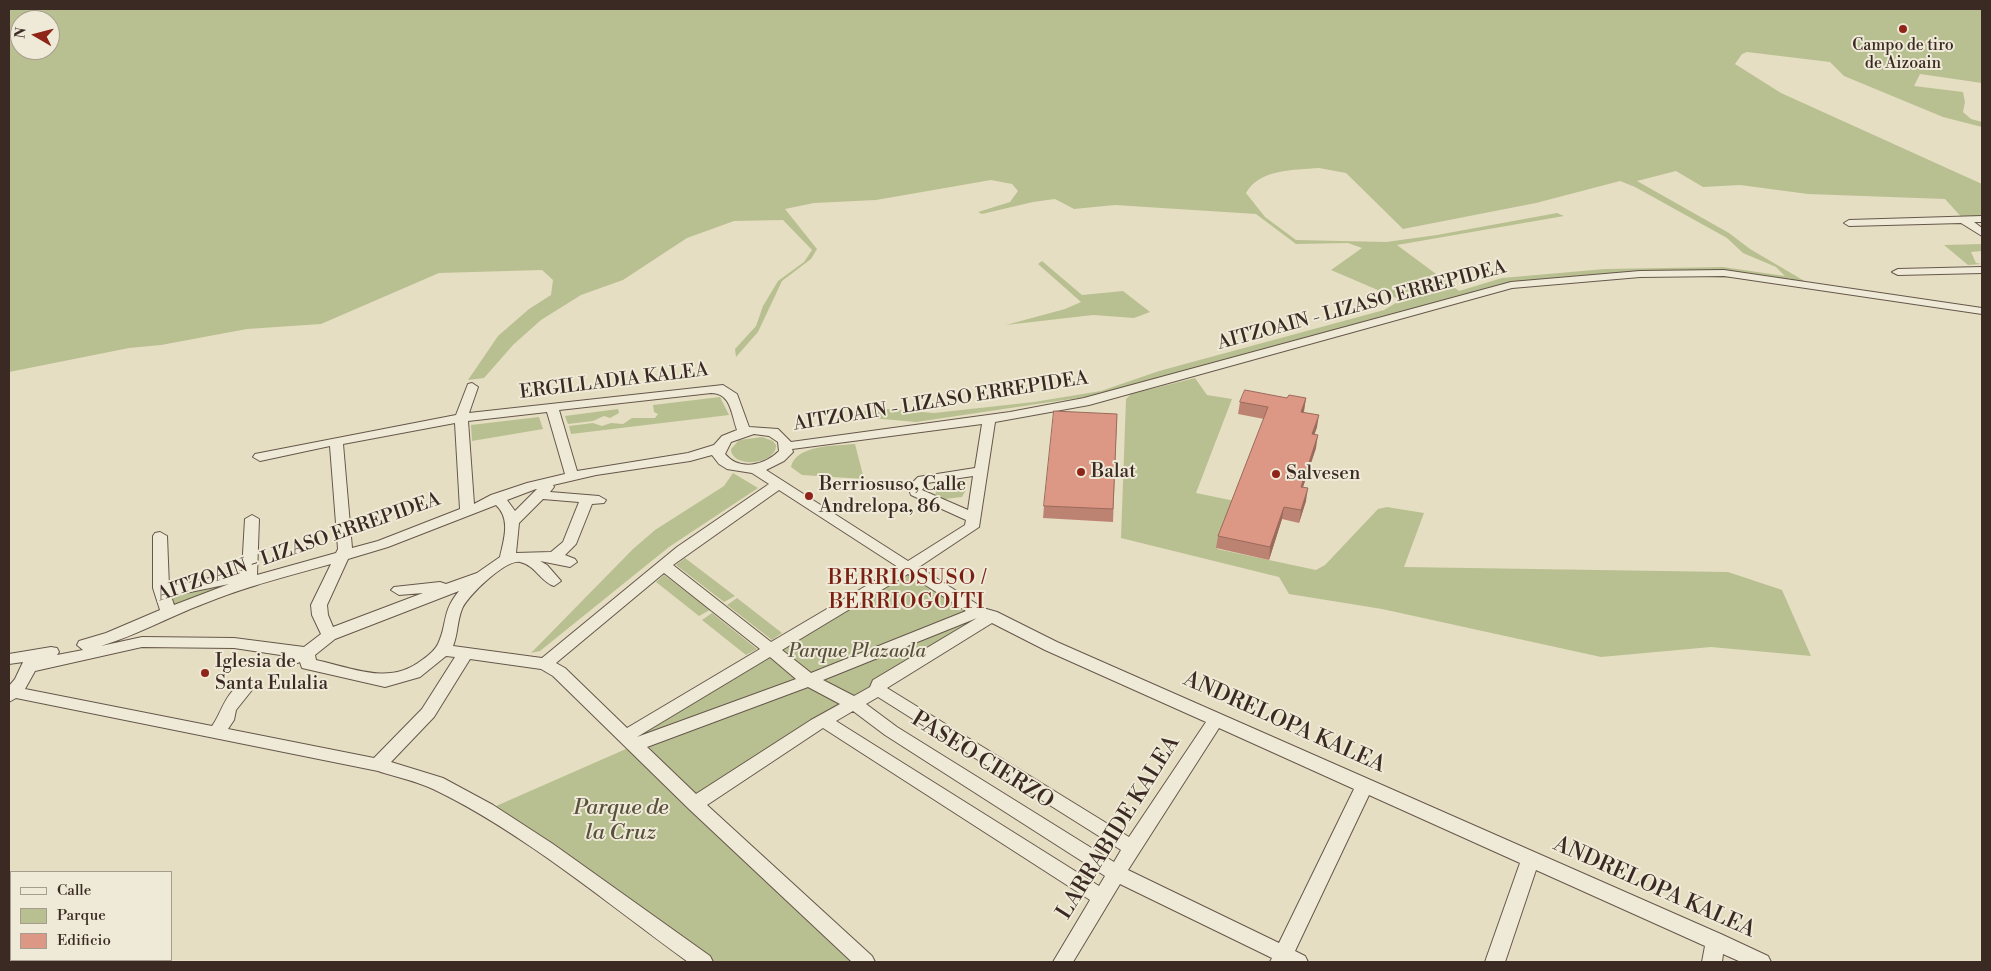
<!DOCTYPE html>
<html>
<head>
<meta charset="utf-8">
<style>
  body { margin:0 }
  #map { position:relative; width:1991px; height:971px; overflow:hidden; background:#e6dec2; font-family:"Libre Bodoni",serif }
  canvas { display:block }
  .frame { position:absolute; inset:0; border:10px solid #3b2a23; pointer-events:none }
  .legend { position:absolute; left:10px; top:871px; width:162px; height:90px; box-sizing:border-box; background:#efead7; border:1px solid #a79d8f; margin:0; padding:6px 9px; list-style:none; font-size:15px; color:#3b2a23 }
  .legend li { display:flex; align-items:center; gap:10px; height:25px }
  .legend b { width:25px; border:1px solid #a79d8f }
  .north { position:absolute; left:10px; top:10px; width:50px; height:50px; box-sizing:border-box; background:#efead7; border:1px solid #a79d8f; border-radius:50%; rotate:278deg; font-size:14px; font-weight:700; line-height:20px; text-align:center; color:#3b2a23 }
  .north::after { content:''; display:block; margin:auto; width:18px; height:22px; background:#8f2418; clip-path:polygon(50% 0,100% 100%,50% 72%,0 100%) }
</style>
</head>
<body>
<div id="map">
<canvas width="1991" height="971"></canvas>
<div class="frame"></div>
<ul class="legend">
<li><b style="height:6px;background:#efead7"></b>Calle</li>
<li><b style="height:14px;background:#b8c091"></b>Parque</li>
<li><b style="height:14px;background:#dc9884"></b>Edificio</li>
</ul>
<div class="north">N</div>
</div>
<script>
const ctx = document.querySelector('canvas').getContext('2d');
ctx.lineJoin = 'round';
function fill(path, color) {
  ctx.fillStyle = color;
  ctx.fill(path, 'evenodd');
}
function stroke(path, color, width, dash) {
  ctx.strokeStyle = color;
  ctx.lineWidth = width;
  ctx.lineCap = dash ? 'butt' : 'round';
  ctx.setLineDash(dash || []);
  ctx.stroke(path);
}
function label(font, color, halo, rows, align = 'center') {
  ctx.font = font + ' "Libre Bodoni",serif';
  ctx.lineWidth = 4;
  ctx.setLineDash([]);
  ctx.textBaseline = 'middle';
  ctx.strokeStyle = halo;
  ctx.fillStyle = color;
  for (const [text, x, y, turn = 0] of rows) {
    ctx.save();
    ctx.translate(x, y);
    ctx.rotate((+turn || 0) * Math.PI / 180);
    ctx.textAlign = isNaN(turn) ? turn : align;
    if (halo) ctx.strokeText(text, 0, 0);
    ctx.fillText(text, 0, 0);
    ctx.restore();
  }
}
const green = new Path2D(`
  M9 9H1982V83L1920 74 1914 86 1963 92 1965 102 1963 112 1971 119 1982 122V127L1943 117 1844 76 1830 62 1747 52 1742 54 1735 64 1781 93 1982 184V219L1964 220 1945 199 1808 194 1740 185 1703 187 1676 171 1637 181 1729 233 1750 249 1813 286 1735 278 1640 274 1558 280 1465 296 1125 391 916 422 849 416 852 412 888 409 934 413 1034 402 1101 391 1159 371 1384 310 1401 300 1331 270 1362 248 1348 243 1296 244 1256 214 1115 205 1074 209 1055 199 1033 202 982 214 978 212 1010 202 1018 191 1012 184 991 180 876 200 814 203 785 209 817 249 811 259 782 281 758 332 736 357 735 349 756 326 763 306 778 281 804 262 812 250 783 220 734 221 687 238 623 280 581 295 541 320 513 345 484 378 468 380 498 336 529 309 551 295 553 280 542 270 439 273 321 324 247 329 161 345 129 348 9 372ZM20 20H50V50H20ZM1319 168 1346 173 1403 229 1536 203 1620 181 1635 187 1727 238 1743 253 1776 267 1785 276 1723 267 1605 269 1502 278 1459 291 1397 245 1564 216 1557 213 1437 235 1386 242 1296 240 1265 217 1246 193C1259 169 1294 170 1319 168Z
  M1982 244V251L1971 252 1976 263 1982 264 1968 265 1944 245Z
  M1042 261 1082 295 1123 291 1150 312 1134 318 1093 315 1006 325 1065 309 1081 302 1038 264Z
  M1195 378 1207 395 1232 399 1196 493 1235 501 1217 549 1316 570 1325 565 1378 509 1387 507 1424 513 1404 567 1728 572 1782 590 1811 656 1711 647 1601 657 1382 609 1289 594 1279 577 1121 538 1126 399 1131 394Z
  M720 397 729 415 571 434 569 426 593 423 602 426 611 423 623 424 632 418H655L658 414 654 412 653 405Z
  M618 409 619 413 610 418 604 416 593 421 568 424 565 416Z
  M539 417 543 429 472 441 471 425Z
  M762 437 773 441 776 445C777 465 731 469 731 449L739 440Z
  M855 444 864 479 802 475 791 467C796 444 837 446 855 444Z
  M733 473 758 488 669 547 540 651 531 653 633 549 655 530 724 486Z
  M950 481 964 486 966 490 962 497 945 499 936 495 935 487Z
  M685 558 735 596 724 602 676 565Z
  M907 568 992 616 880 693 695 804 864 962H703L487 810 635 745 626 736Z
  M664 575 710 610 699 616 656 582Z
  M238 581 176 605 173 604 172 596 174 594Z
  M737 598 782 633 772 640 727 605Z
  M712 613 757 649 746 655 702 620Z`);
const minor = new Path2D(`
  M1982 216V222H1974L1982 228V236L1961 223 1849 226 1844 223 1849 220Z
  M1982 267V273L1898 275 1892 272 1898 269Z
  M1724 270 1982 308V314L1724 276 1640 277 1512 288 1089 405 995 422 979 527 919 567 983 608 997 612 1057 642 1723 935 1768 956 1771 962H1741L1723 954 1722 962H1702L1705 946 1536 870 1505 962H1485L1520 863 1369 795 1295 951 1305 956 1308 962H1270L1272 958 1120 884 1073 962H1053L1090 900 823 728 707 805 872 956 875 962H852L689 809 553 676 541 669 470 659 434 717 391 762 443 778 493 805 553 844 710 956 713 962H688C608 904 521 831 433 789 416 781 396 777 378 771L16 698 9 702V686L15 679 23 662 9 664V654L51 647 57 648 59 652 57 655 83 650 77 645 79 641 106 633 160 610 153 588V536L155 533 160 532 167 536 169 587 242 571 245 519 252 515 259 519 257 575 336 553 338 549 330 446 260 461 253 457 255 454 456 415 468 384 472 383 478 387 469 413 723 385 737 394 749 427 778 429 791 442 1010 412 1084 398 1511 282 1640 271ZM711 393C731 393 731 413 737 430L722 436 714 445 688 453 577 471 559 410ZM547 412 565 474 527 483 491 495 474 504 468 421ZM455 423 460 509 378 541 352 548 343 444ZM982 424 975 468 918 477 908 487 911 495 966 520 965 525 908 561 766 470 784 461 793 452 792 449ZM754 434 769 436 778 442 779 451C764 466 739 471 725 454L731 442ZM712 455 719 464 727 469 752 473 769 484 677 547 542 658 453 646C458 634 457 621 462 609 467 596 506 559 520 562 535 565 541 582 554 586L561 581 547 565 540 561 570 567 577 562 575 559 565 555 576 544 592 504 604 503 606 500 599 496 550 492 554 487 553 485 596 475 690 461ZM973 476 968 510 922 490 927 483ZM537 489 515 511 507 500 536 489ZM779 490 898 567 771 642 673 565ZM543 499 579 502 563 542 551 552 516 553 519 523ZM496 505C511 519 504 539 500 557L477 573 446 584 440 582 394 587 391 590 399 595 423 593 333 627 328 615 327 605 348 559 388 547ZM331 564 311 605 312 615 321 634 304 647 234 638 142 637 101 646C137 635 169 617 203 604 244 587 288 576 331 564ZM664 573 760 649 627 728 565 668 556 663ZM908 574 966 611 811 673 782 650ZM229 584 174 605 171 596ZM459 591C441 613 448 623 438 644 435 650 428 656 422 660 389 686 353 668 316 660L315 655 335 639ZM977 618 873 680 870 687 854 696 823 680ZM992 623 1045 650 1206 722 1129 837 887 688ZM142 647 234 648 287 656 278 659 276 663 278 667 284 668 300 662 302 668 385 687 420 677 446 656 455 657 422 709 374 758 228 729 234 720 236 710 252 690 250 686C228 680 222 714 212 726L25 689 35 671ZM770 657 796 679 637 737ZM808 687 840 704 811 720 696 794 647 747ZM878 697 1121 850 1114 862 897 727 866 704ZM853 711 885 735 1105 876 1099 886 836 721ZM1219 728 1354 789 1279 943 1128 870Z`);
const wall = new Path2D(`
  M1287 398H1306L1304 412 1317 427 1314 435 1316 448 1303 487 1306 501 1299 523 1282 519 1269 560 1216 548 1218 536 1264 419 1238 414 1240 402Z
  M1117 414 1113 522 1043 518 1044 506Z`);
const shadedWall = new Path2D(`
  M1306 398 1304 410 1299 424 1301 412Z
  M1319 415 1317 427 1310 447 1312 434Z
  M1318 435 1316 448 1299 499 1301 487Z
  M1308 488 1306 501 1299 523 1301 510Z
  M1284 507 1282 519 1269 560 1270 547Z`);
const building = new Path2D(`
  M1245 390 1287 398 1289 395 1306 398 1301 412 1319 415 1312 434 1318 435 1301 487 1308 488 1301 510 1284 507 1270 547 1218 536 1268 407 1240 402Z
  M1054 411 1117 414 1113 509 1044 506Z`);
const markers = [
  [1903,29,5,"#8f2418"],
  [1081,472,5,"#8f2418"],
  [1276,474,5,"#8f2418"],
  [809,496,5,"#8f2418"],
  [205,673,5,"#8f2418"]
];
const farPoinames = [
  ["Campo de tiro",1903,46],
  ["de Aizoain",1903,64]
];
const streetNames = [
  ["AITZOAIN - LIZASO ERREPIDEA",1362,306,-15],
  ["ERGILLADIA KALEA",614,382,-7],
  ["AITZOAIN - LIZASO ERREPIDEA",941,402,-9],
  ["AITZOAIN - LIZASO ERREPIDEA",299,548,-19]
];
const poiNames = [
  ["Balat",1091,472],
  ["Salvesen",1286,474],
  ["Berriosuso, Calle",819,485],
  ["Andrelopa, 86",819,507],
  ["Iglesia de",215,662],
  ["Santa Eulalia",215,684]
];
const parkNames = [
  ["Parque Plazaola",857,652]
];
const quarterNames = [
  ["BERRIOSUSO /",907,579],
  ["BERRIOGOITI",907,603]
];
const nearStreetnames = [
  ["ANDRELOPA KALEA",1284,723,24],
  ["PASEO CIERZO",982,761,32],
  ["LARRABIDE KALEA",1119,828,-58],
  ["ANDRELOPA KALEA",1654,888,24]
];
const nearParknames = [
  ["Parque de",621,809],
  ["la Cruz",621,834]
];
fill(green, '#b8c091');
stroke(minor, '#66574b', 2);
fill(minor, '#efead7');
fill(wall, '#bd8372');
fill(shadedWall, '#9a6a5c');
fill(building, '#dc9884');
stroke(building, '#9a6a5c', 1);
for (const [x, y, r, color] of markers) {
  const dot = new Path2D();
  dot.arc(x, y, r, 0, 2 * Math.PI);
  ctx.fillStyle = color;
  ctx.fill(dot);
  stroke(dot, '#efead7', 2);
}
label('16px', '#3b2a23', '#efead7', farPoinames);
label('19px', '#3b2a23', '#efead7', streetNames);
label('19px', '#3b2a23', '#efead7', poiNames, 'left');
label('italic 19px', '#5a503e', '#efead7', parkNames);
ctx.letterSpacing = '1px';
label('21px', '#7a1f14', '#efead7', quarterNames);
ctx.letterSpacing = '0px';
label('22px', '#3b2a23', '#efead7', nearStreetnames);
label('italic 22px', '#5a503e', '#efead7', nearParknames);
</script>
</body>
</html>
